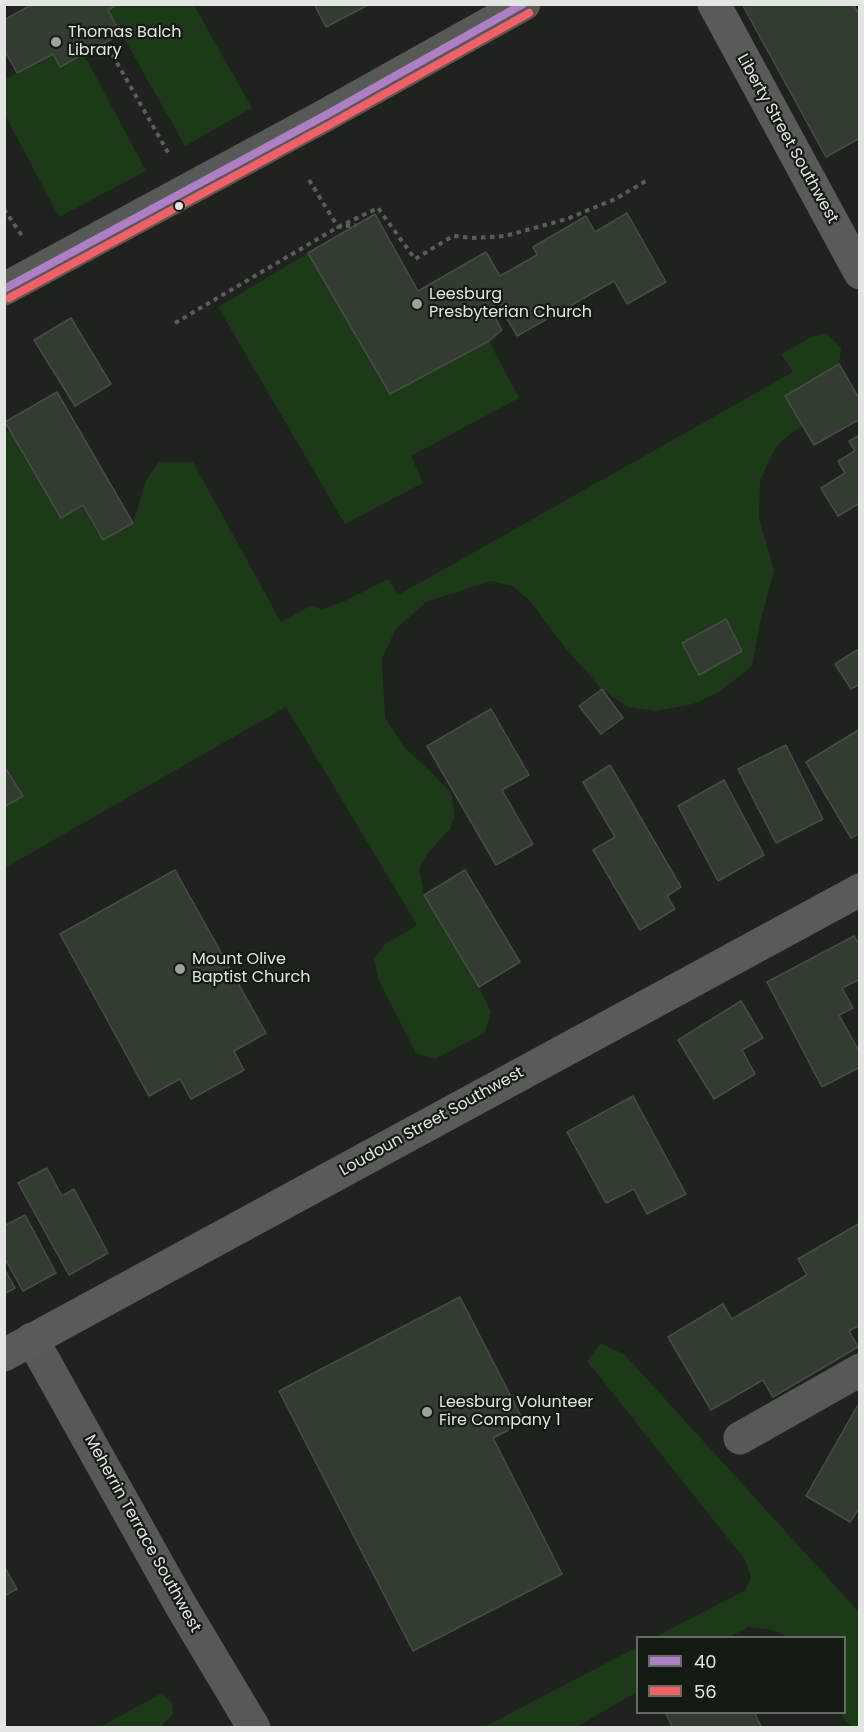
<!DOCTYPE html>
<html>
<head>
<meta charset="utf-8">
<style>
  body { margin:0 }
  #map { position:relative; width:864px; height:1732px; overflow:hidden; background:#1e231e; font-family:Poppins,sans-serif }
  canvas { display:block }
  .frame { position:absolute; inset:0; border:6px solid #e1e6e0; pointer-events:none }
  .legend { position:absolute; left:636px; top:1636px; width:210px; height:78px; box-sizing:border-box; background:#141b13; border:2px solid #666c65; margin:0; padding:8px 10px; list-style:none; font-size:18px; color:#e1e6e0 }
  .legend li { display:flex; align-items:center; gap:12px; height:30px }
  .legend b { width:30px; border:2px solid #666c65 }
</style>
</head>
<body>
<div id="map">
<canvas width="864" height="1732"></canvas>
<div class="frame"></div>
<ul class="legend">
<li><b style="height:8px;background:#ae7ec7"></b>40</li>
<li><b style="height:8px;background:#f25f64"></b>56</li>
</ul>
</div>
<script>
const ctx = document.querySelector('canvas').getContext('2d');
ctx.lineJoin = 'round';
function fill(path, color) {
  ctx.fillStyle = color;
  ctx.fill(path, 'evenodd');
}
function stroke(path, color, width, dash) {
  ctx.strokeStyle = color;
  ctx.lineWidth = width;
  ctx.lineCap = dash ? 'butt' : 'round';
  ctx.setLineDash(dash || []);
  ctx.stroke(path);
}
function label(font, color, halo, rows, align = 'center') {
  ctx.font = font + ' Poppins,sans-serif';
  ctx.lineWidth = 4.5;
  ctx.setLineDash([]);
  ctx.textBaseline = 'middle';
  ctx.strokeStyle = halo;
  ctx.fillStyle = color;
  for (const [text, x, y, turn = 0] of rows) {
    ctx.save();
    ctx.translate(x, y);
    ctx.rotate((+turn || 0) * Math.PI / 180);
    ctx.textAlign = isNaN(turn) ? turn : align;
    if (halo) ctx.strokeText(text, 0, 0);
    ctx.fillText(text, 0, 0);
    ctx.restore();
  }
}
const green = new Path2D(`
  M118 5H194L252 108 185 146 108 10Z
  M53 54 60 67 84 54 146 171 59 217 5 115 4 80Z
  M308 253 390 394 489 341 519 398 411 456 423 483 345 524 218 307Z
  M826 333 841 348 839 364 803 426 786 437 775 449 760 480 759 519 774 570 760 623 752 666 719 692 693 704 656 711 627 707 602 689 566 649 530 601 513 586 491 581 426 602 396 629 382 658 385 718 404 747 432 773 451 793 455 814 450 829 428 853 419 869 424 895 479 987 491 1012 485 1033 435 1059 416 1053 379 981 374 959 385 944 417 925 286 707 5 868V807L23 796 5 766 4 434 10 430 61 518 83 505 103 540 133 523 146 480 159 462H193L281 622 310 606 322 609 343 602 388 579 398 595 793 372 781 354 811 337ZM726 620 742 651 698 674 682 643Z
  M601 1343 625 1355 859 1612V1727H851L840 1713 844 1712V1638L788 1637 774 1630 748 1627 730 1637H655L744 1591 751 1579 746 1561 587 1361Z
  M637 1647V1692L576 1727H484Z
  M162 1693 172 1703 173 1714 162 1726 100 1727Z`);
const building = new Path2D(`
  M33 4H118L108 10 121 34 60 67 53 54 17 73 4 49V20Z
  M314 4H370L326 27Z
  M742 4H853L860 16V138L826 157Z
  M627 213 666 282 627 304 614 281 517 336 498 303 490 308 502 330 489 341 390 394 308 253 375 214 418 291 486 252 500 276 537 255 533 247 586 216 595 232Z
  M71 318 111 384 75 406 34 340Z
  M839 364 860 400V419L814 445 785 396Z
  M57 392 133 523 103 540 83 505 61 518 5 422Z
  M860 435V503L838 516 821 488 845 473 838 461 855 451 849 441Z
  M726 619 742 651 699 675 682 643Z
  M857 650 860 654V684L851 689 835 664Z
  M602 689 623 718 601 734 579 706Z
  M491 709 529 775 502 790 533 844 496 865 427 746Z
  M860 729V833L851 838 806 762Z
  M786 745 823 819 776 843 738 769Z
  M610 765 681 887 667 896 675 909 640 930 593 850 615 837 583 782Z
  M4 766 23 796 4 807Z
  M724 780 764 855 718 881 678 806Z
  M175 870 266 1033 234 1051 244 1070 191 1099 180 1079 149 1096 60 934Z
  M465 870 520 962 479 987 424 895Z
  M854 936 860 946V979L842 988 853 1008 839 1015 860 1053V1067L822 1087 767 982Z
  M741 1001 763 1038 742 1050 755 1074 714 1099 678 1040Z
  M633 1096 686 1194 647 1214 634 1189 606 1203 567 1132Z
  M47 1168 62 1196 74 1189 108 1253 69 1275 18 1183Z
  M25 1215 56 1273 23 1291 4 1257V1226Z
  M860 1223V1325L849 1331 858 1347 773 1397 763 1380 711 1410 668 1337 723 1304 732 1319 807 1275 798 1259Z
  M4 1268 15 1288 4 1294Z
  M460 1297 524 1422 493 1438 562 1574 413 1651 279 1391Z
  M858 1405 860 1406V1507L850 1522 806 1496Z
  M4 1566 17 1589 4 1596Z
  M665 1712H754L762 1728H673Z`);
const path = new Path2D(`
  M108 47 170 156
  M309 180 338 227 356 225
  M4 209 22 236
  M175 323 338 227 378 208 415 259 453 236 474 238 505 236 567 219 615 199 646 181`);
const street = new Path2D(`
  M32 1339 180 1604 254 1728
  M740 1438 860 1370`);
const secondary = new Path2D(`
  M714 4 860 273
  M4 1355 860 890`);
const primary = new Path2D(`
  M4 289 324 116 524 4`);
const bus1 = new Path2D(`
  M4 289 324 116 523 4`);
const bus2 = new Path2D(`
  M9 298 329 125 529 13`);
const markers = [
  [56,42,6,"#9da29c"],
  [179,206,5,"#e1e6e0"],
  [417,304,6,"#9da29c"],
  [180,969,6,"#9da29c"],
  [427,1412,6,"#9da29c"]
];
const poiNames = [
  ["Thomas Balch",68,33],
  ["Library",68,51],
  ["Leesburg",429,295],
  ["Presbyterian Church",429,313],
  ["Mount Olive",192,960],
  ["Baptist Church",192,978],
  ["Leesburg Volunteer",439,1403],
  ["Fire Company 1",439,1421]
];
const streetNames = [
  ["Liberty Street Southwest",787,139,61],
  ["Loudoun Street Southwest",432,1122,-29],
  ["Meherrin Terrace Southwest",142,1534,61]
];
fill(green, '#1c3a17');
fill(building, '#323c30');
stroke(building, '#484c47', 1.5);
stroke(path, '#5a5d5a', 4, [4.5, 4.5]);
stroke(street, '#575957', 33);
stroke(secondary, '#595b59', 33);
stroke(primary, '#565a55', 33);
stroke(bus1, '#ae7ec7', 8);
stroke(bus2, '#f25f64', 8);
for (const [x, y, r, color] of markers) {
  const dot = new Path2D();
  dot.arc(x, y, r, 0, 2 * Math.PI);
  ctx.fillStyle = color;
  ctx.fill(dot);
  stroke(dot, '#141b13', 2);
}
label('16px', '#e1e6e0', '#141b13', poiNames, 'left');
label('16px', '#e1e6e0', '#141b13', streetNames);
</script>
</body>
</html>
